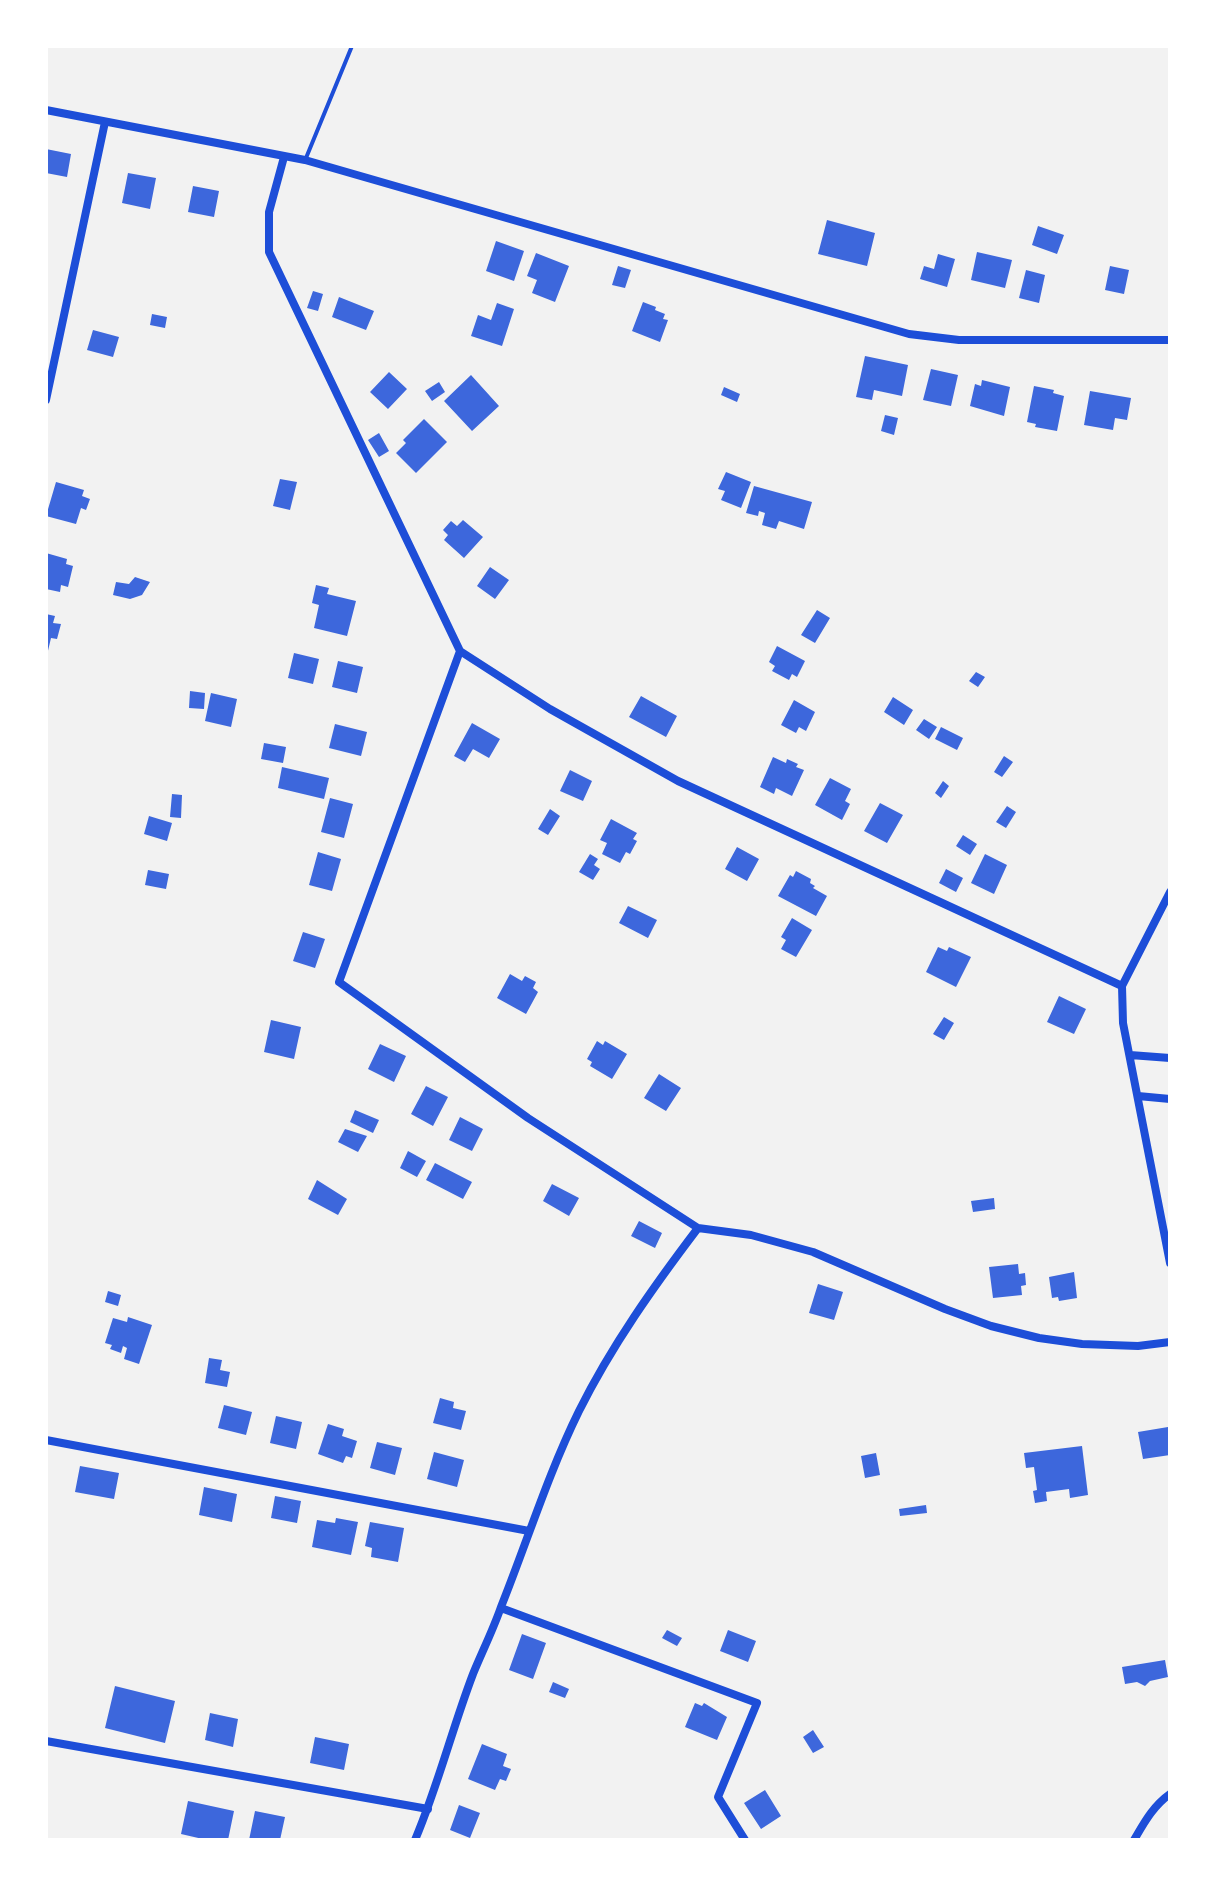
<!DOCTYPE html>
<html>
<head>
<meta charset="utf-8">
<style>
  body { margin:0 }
  #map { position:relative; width:1216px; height:1886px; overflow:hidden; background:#f2f2f2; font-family:"Nunito Sans",sans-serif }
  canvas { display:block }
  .frame { position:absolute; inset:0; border:48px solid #fff; pointer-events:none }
</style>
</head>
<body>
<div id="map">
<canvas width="1216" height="1886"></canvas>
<div class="frame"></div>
</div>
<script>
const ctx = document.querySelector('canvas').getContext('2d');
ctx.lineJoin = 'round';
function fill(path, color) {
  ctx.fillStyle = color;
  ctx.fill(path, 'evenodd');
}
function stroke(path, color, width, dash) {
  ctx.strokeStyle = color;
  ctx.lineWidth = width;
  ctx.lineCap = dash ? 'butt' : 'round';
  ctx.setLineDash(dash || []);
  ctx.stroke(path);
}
const building = new Path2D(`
  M46 149 71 154 67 177 46 173Z
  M128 173 156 178 150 209 122 203Z
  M193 186 219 191 214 217 188 212Z
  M827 220 875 233 867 266 818 254Z
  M1038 226 1064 235 1057 254 1032 245Z
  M496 241 524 251 514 281 486 271Z
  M977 252 1012 260 1005 288 971 280Z
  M536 253 569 266 555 302 532 293 537 280 527 276Z
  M938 254 955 259 947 287 920 279 924 266 934 269Z
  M618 266 631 270 625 288 612 285Z
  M1110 266 1129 270 1124 294 1105 290Z
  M1026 270 1045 275 1039 303 1019 298Z
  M313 291 323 294 318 311 307 308Z
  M339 297 374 311 366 330 332 317Z
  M643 302 656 307 655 310 665 314 663 319 668 320 660 342 632 331Z
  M497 303 514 309 502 346 471 336 478 315 491 320Z
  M152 314 167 317 165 328 150 325Z
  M93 330 119 337 113 357 87 350Z
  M865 356 908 365 902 396 874 390 872 400 856 397Z
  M931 369 958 375 951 406 923 400Z
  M389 372 407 389 388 409 370 392Z
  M471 375 499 406 472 431 444 401Z
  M982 380 1010 387 1004 416 970 406 975 384 981 386Z
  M439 382 445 392 432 401 425 391Z
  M1034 386 1054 390 1053 393 1064 396 1057 431 1035 427 1036 424 1027 422Z
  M724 387 740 394 737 402 721 395Z
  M1090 391 1131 398 1127 420 1115 418 1113 430 1084 425Z
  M885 415 898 418 894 435 881 431Z
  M424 419 447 442 416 473 396 453 406 443 403 440Z
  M379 433 389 451 379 457 368 440Z
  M726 472 751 482 741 508 721 500 725 491 718 489Z
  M280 479 297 482 290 510 273 506Z
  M56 482 84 490 82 496 90 499 86 510 81 508 76 524 46 516Z
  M754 486 812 502 804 529 779 521 776 529 762 525 765 513 759 511 758 516 746 513Z
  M463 520 483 537 464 558 444 540 448 535 443 530 451 521 457 526Z
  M46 553 67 559 66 564 73 566 68 587 61 585 60 592 46 589Z
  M490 567 509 580 495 599 477 586Z
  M135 577 150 582 142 595 130 599 113 595 116 582 129 584Z
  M316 585 329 588 327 594 356 601 347 636 314 628 319 605 312 603Z
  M817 610 830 618 815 643 801 635Z
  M46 614 55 616 53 623 61 624 57 639 51 638 47 655Z
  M777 646 805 661 797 677 792 674 789 680 772 671 775 666 769 662Z
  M294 653 319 659 313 684 288 678Z
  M338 661 363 667 357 693 332 687Z
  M976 672 985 677 978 687 969 681Z
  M190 691 205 693 204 709 189 708Z
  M211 693 237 699 231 727 205 721Z
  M641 696 677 716 666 737 629 717Z
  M893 697 913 710 904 725 884 712Z
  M794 700 815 712 806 731 799 727 796 733 781 725Z
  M924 719 937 727 929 739 916 730Z
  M472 723 500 739 489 758 473 749 465 762 454 756Z
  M335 724 367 732 361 756 329 748Z
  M941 727 963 738 957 750 935 739Z
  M264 743 286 747 283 763 261 759Z
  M1004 756 1013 762 1002 777 994 772Z
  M773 757 786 763 787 759 798 764 796 767 804 770 792 796 776 788 774 794 760 787Z
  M282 767 329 778 324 799 278 788Z
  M570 770 592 781 583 801 560 791Z
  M830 778 851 789 845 801 850 804 842 820 815 805Z
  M943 781 949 786 941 798 935 793Z
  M172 794 182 795 181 818 170 817Z
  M330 798 353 804 344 838 321 832Z
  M880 803 903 815 887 843 864 831Z
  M1007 806 1016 812 1006 828 996 822Z
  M550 809 560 816 548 835 538 829Z
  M149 816 172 823 167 841 144 834Z
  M611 819 637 833 633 839 637 841 630 854 626 852 620 863 602 854 607 843 600 840Z
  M963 835 977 844 970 855 956 846Z
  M737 847 759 859 747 881 725 869Z
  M318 852 341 859 332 891 309 885Z
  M590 854 598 859 594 865 600 869 593 880 579 872Z
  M985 854 1007 865 994 894 971 883Z
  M946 869 963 878 956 892 939 883Z
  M148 870 169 874 166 889 145 885Z
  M796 871 811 879 810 883 815 886 813 888 827 896 816 916 778 896 790 875 793 877Z
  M628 906 657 920 648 938 619 923Z
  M792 918 812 930 796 957 781 949 786 940 781 937Z
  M303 932 325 939 315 968 293 961Z
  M938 947 947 951 949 947 971 957 956 987 926 972Z
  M510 974 522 981 525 976 536 982 533 988 538 992 526 1014 497 998Z
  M1059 996 1086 1009 1074 1034 1047 1022Z
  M944 1017 954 1023 944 1040 933 1034Z
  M271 1020 301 1027 294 1059 264 1052Z
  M597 1041 603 1045 605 1041 627 1054 612 1079 590 1066 592 1062 587 1059Z
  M380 1044 406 1056 394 1082 368 1069Z
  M659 1074 681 1088 666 1111 644 1098Z
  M426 1086 448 1097 433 1126 411 1114Z
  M355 1110 379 1120 373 1133 350 1122Z
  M460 1117 483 1129 472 1151 449 1140Z
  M345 1129 367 1136 358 1152 338 1142Z
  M408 1151 426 1161 417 1177 400 1168Z
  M435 1163 472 1182 463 1199 426 1180Z
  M317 1180 347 1199 338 1215 308 1199Z
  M552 1184 579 1198 569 1216 543 1201Z
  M994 1198 995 1209 973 1212 971 1201Z
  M639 1221 662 1233 655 1248 631 1236Z
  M1018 1264 1019 1274 1025 1273 1026 1285 1021 1286 1022 1295 993 1298 989 1267Z
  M1074 1272 1077 1298 1059 1301 1058 1297 1052 1298 1049 1277Z
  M818 1284 843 1292 834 1320 809 1313Z
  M108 1291 121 1295 118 1306 105 1302Z
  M128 1317 152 1325 139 1364 124 1359 127 1348 123 1346 121 1353 110 1349 112 1345 105 1343 113 1318 127 1322Z
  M209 1358 222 1360 220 1370 230 1372 227 1387 205 1383Z
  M440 1398 454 1402 453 1408 466 1411 461 1430 433 1423Z
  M224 1405 252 1412 246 1435 218 1428Z
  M276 1416 302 1422 296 1449 270 1443Z
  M328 1424 344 1429 342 1436 357 1441 352 1458 346 1456 343 1463 318 1454Z
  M1168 1427 1170 1455 1143 1459 1138 1432Z
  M377 1442 402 1448 395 1475 370 1468Z
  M1082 1446 1088 1495 1070 1498 1069 1489 1046 1492 1047 1501 1035 1503 1033 1491 1037 1490 1034 1467 1026 1468 1024 1453Z
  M434 1452 464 1460 457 1487 427 1479Z
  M876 1453 880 1475 865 1478 861 1456Z
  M80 1466 119 1473 114 1499 75 1492Z
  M204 1487 237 1494 232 1522 199 1515Z
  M275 1496 301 1501 297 1523 271 1518Z
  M926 1505 927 1513 900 1516 899 1509Z
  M336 1518 358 1522 351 1555 312 1547 317 1520 335 1523Z
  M370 1522 404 1528 398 1562 371 1557 372 1548 365 1546Z
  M667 1630 682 1638 677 1646 662 1638Z
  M728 1630 756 1641 748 1662 720 1651Z
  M522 1634 546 1643 533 1679 509 1670Z
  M1165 1660 1168 1677 1150 1681 1145 1686 1137 1682 1125 1684 1122 1667Z
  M553 1682 569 1689 565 1698 549 1692Z
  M115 1686 175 1701 165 1743 105 1728Z
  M695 1703 702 1706 704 1703 727 1717 717 1740 685 1727Z
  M210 1713 238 1719 233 1747 205 1740Z
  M813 1730 824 1747 813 1753 803 1737Z
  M315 1737 349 1744 344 1770 310 1763Z
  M482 1744 507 1754 503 1766 511 1769 506 1781 500 1779 495 1790 468 1779Z
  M765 1790 781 1816 761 1829 744 1803Z
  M188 1801 234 1811 228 1840H207L181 1834Z
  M459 1805 480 1813 470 1838 450 1830Z
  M255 1811 285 1817 280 1840H249Z`);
const service = new Path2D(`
  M306 158 352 46`);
const minor = new Path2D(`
  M46 110 305 160 909 334 959 340H1170
  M284 157 269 212V252L460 651 550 709 678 781 1122 986 1123 1023 1170 1263
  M46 400 105 122
  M460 651 339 982 528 1118 698 1228 751 1235 813 1252 945 1309 991 1326 1039 1338 1082 1344 1138 1346 1170 1342
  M1122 986 1170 892
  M1130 1055 1170 1058
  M1138 1096 1170 1099
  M46 1440 529 1531
  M501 1608 757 1703 718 1797 745 1840
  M46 1741 428 1809
  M415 1840C438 1786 452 1729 473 1674 482 1652 493 1630 501 1607 527 1542 548 1474 579 1411 612 1345 654 1286 698 1228
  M1134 1840C1144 1823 1153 1806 1170 1794`);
fill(building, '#3d67dc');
stroke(service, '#1d4ed8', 4);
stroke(minor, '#1d4ed8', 8);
</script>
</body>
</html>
